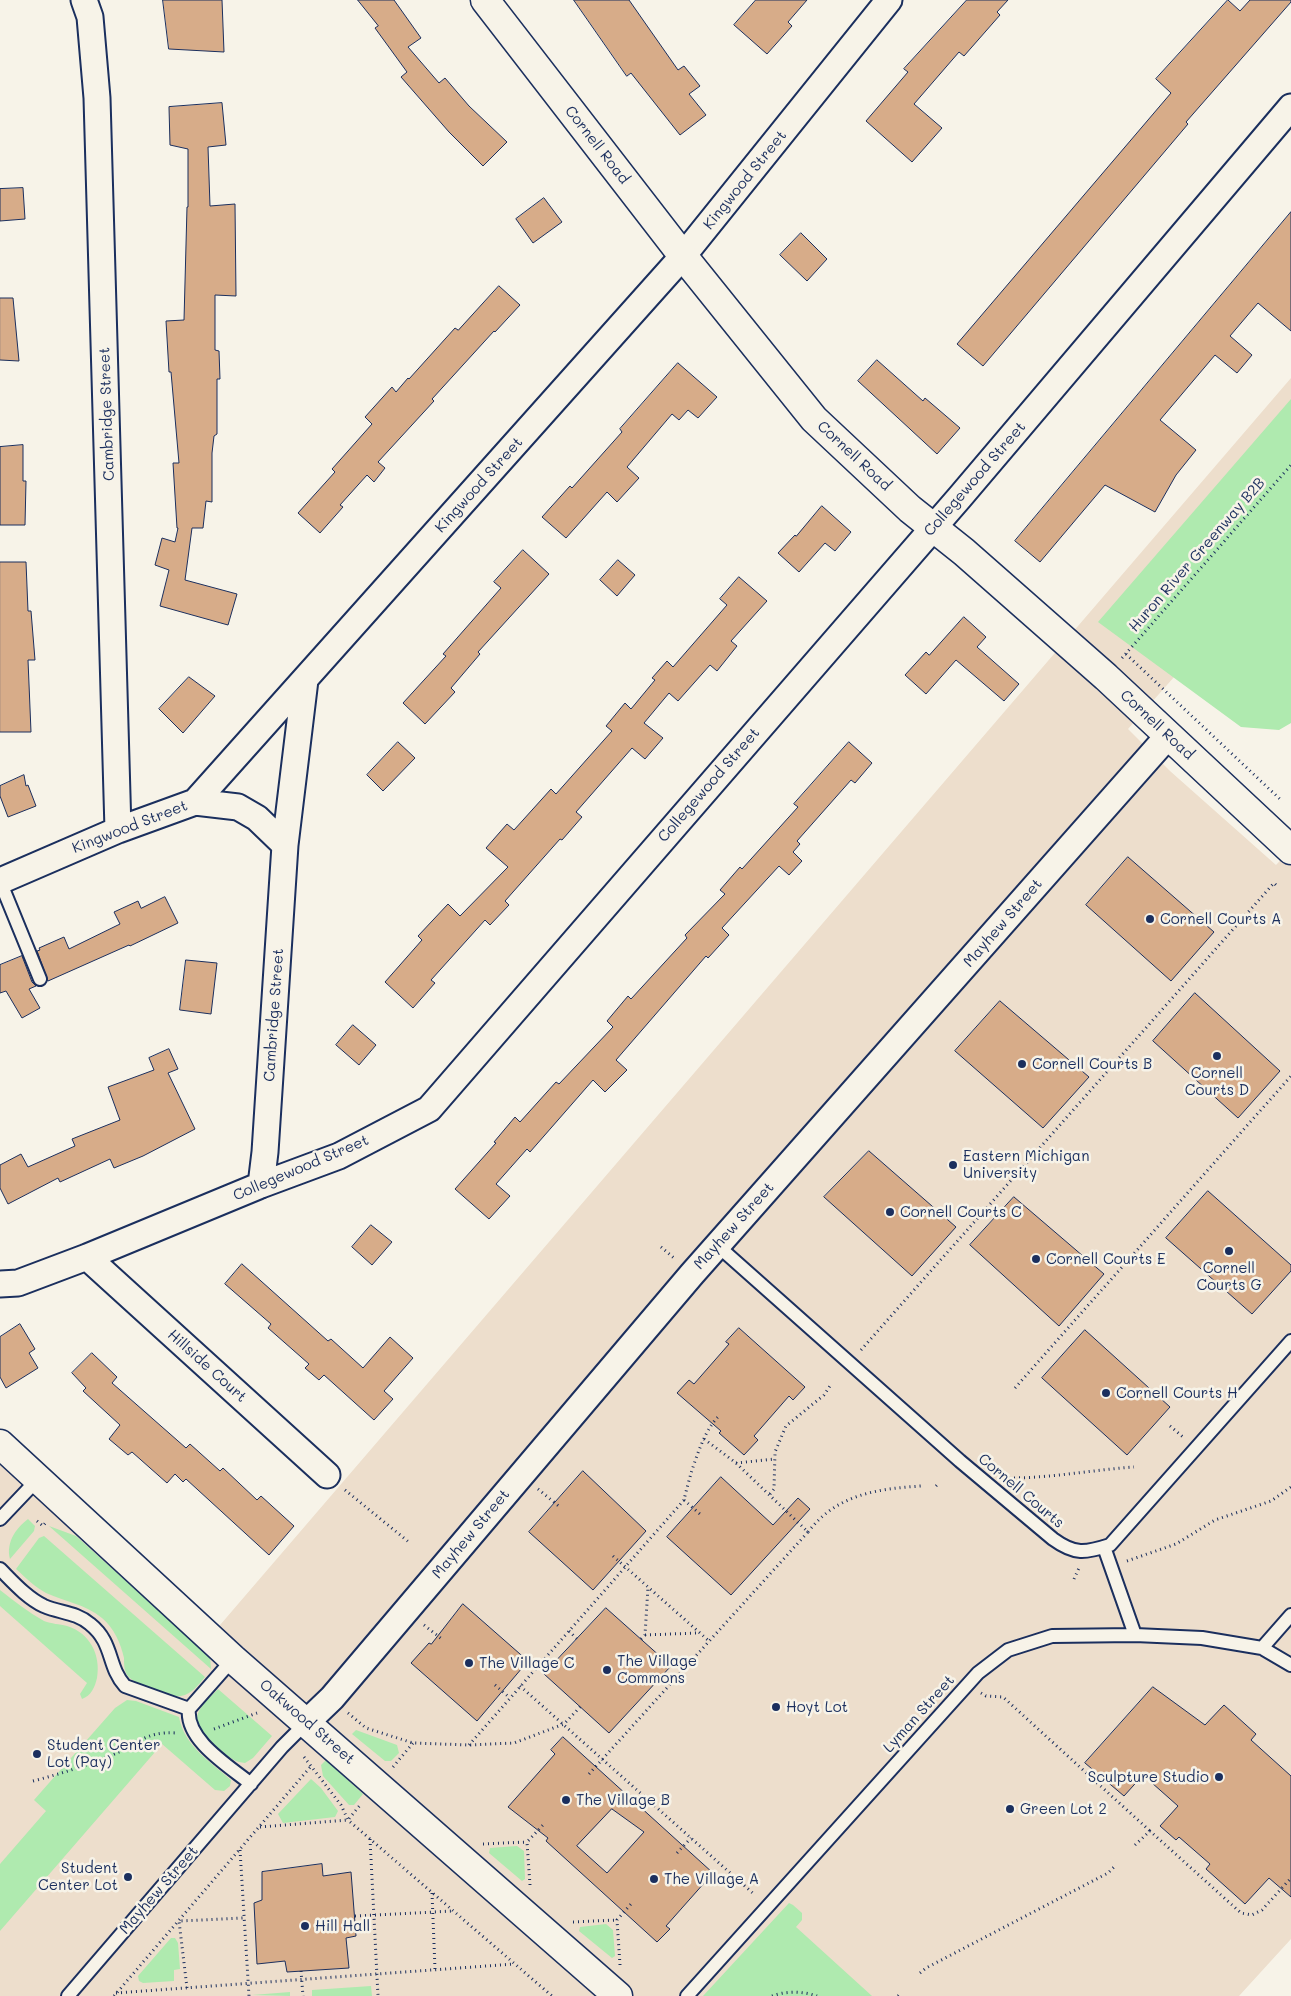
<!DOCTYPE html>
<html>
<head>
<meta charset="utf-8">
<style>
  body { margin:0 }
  canvas { display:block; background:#f7f3e8 }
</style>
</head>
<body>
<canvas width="1291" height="1996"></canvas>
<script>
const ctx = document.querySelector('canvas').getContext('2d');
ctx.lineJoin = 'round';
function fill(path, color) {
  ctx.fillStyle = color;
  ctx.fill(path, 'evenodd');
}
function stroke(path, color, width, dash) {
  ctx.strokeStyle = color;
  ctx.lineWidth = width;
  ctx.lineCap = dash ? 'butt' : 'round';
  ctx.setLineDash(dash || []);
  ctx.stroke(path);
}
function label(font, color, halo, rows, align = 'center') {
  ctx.font = font + ' Mali,sans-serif';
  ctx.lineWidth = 5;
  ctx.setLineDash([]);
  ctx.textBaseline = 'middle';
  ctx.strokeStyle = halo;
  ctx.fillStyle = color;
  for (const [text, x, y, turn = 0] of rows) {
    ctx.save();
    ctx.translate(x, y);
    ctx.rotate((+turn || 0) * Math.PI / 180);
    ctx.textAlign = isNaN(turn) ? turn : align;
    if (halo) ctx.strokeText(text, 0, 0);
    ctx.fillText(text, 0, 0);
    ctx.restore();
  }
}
const built = new Path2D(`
  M1291 378V545L1128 729 1170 771 1276 865 1291 849V1939L1239 1996H0V1464L202 1646Z`);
const green = new Path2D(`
  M1291 399V723L1279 730 1241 727 1098 622Z
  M28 1519 35 1526 34 1531 10 1559C6 1543 15 1529 28 1519Z
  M49 1526 76 1536 210 1657 211 1669Z
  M44 1536 205 1677C199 1684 192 1694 181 1696 171 1698 130 1684 126 1673 124 1669 124 1663 124 1658 121 1644 114 1628 102 1618 85 1604 66 1602 46 1593 35 1587 26 1578 16 1569L39 1538Z
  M0 1590C14 1601 28 1612 44 1621 52 1624 59 1624 67 1626 90 1633 101 1655 97 1678 95 1687 91 1696 82 1699L80 1694 87 1683 0 1606Z
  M218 1689 272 1736 253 1758 245 1763C241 1762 237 1762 234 1760 225 1755 197 1731 197 1720 197 1707 210 1698 218 1689Z
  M127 1700 136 1701 179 1717C184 1746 211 1762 231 1780L230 1786 224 1791 215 1790 162 1744 0 1931V1864L46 1811 34 1800 115 1708Z
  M356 1730 397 1745 399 1753 391 1761H385L352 1734Z
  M326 1760 363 1794 354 1805H349L323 1776 321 1765Z
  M311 1779 321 1788 338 1811 335 1817 283 1823 278 1814Z
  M517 1846 524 1851 525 1879 522 1881 489 1853 490 1848Z
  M789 1903 793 1905 802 1913V1920L796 1927 872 1996H703Z
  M606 1924 613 1930 615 1956 612 1958 579 1931 580 1927Z
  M171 1938H175L178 1943 180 1969 174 1970V1981L143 1983 139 1981 138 1976Z
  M371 1986 372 1996H312V1990Z
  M290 1992V1996L252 1995Z`);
const building = new Path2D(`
  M163 0H222L224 52 169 49Z
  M358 0H394L421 38 408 47 439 83 445 78 469 106 507 142 483 166 449 132 401 77 407 72 375 28 378 26Z
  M574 0H629L678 70 684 66 700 86 689 94 706 115 680 135 631 73 627 76Z
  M756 0H807L788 22 792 26 767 54 734 25Z
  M967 0H1008L997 12 1000 15 964 56 959 52 914 104 942 128 912 162 866 121 908 72 904 69Z
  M1228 0 1240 11 1250 0H1291V2L1186 122 1188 124 983 366 957 344 1171 93 1156 79Z
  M222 103 226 145 208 147 210 206 235 204 236 296 215 295V350L219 351 220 379H217V434L214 436 212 453V502L206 501 203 528H192L185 580 237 594 228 625 160 606 169 570 155 565 162 538 175 542 178 528H177L173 463H179L171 372H169L166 321 184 320 187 207H188V149L170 145 169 107Z
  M23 188 25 219 0 221V189Z
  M544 198 562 222 533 243 516 219Z
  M1291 212V331L1258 303 1230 336 1252 355 1237 373 1215 355 1160 420 1196 450 1176 475 1155 512 1105 485 1040 562 1015 541Z
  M801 233 827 259 807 281 780 255Z
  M499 286 520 305 495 332 494 331 432 399 434 401 378 462 385 468 374 482 367 475 340 505 343 507 320 533 298 513 335 472 332 469 372 424 365 417 392 387 396 392 408 378 409 379 455 328 458 330Z
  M0 298H13L19 361 0 360Z
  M877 360 923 401 925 398 960 428 937 454 858 381Z
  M678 363 717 397 698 418 688 410 679 420 672 414 627 467 639 478 617 502 607 492 566 538 542 517 570 486 572 488 622 432 620 429Z
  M23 445V481H26L25 525H0V447Z
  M822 506 851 532 835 551 825 543 799 572 778 553 795 535 796 536Z
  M523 550 549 574 478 652 480 654 451 688 455 692 425 724 403 703 446 656 443 654 501 588 494 582Z
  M618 560 635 575 617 596 600 580Z
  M0 562H26L28 611H31L35 660H28L31 732H0Z
  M739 577 767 601 731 641 737 646 717 671 710 665 678 701 669 693 644 723 663 738 645 759 632 748 576 812 582 817 562 840 560 839 505 901 509 905 490 925 485 920 431 980 435 983 413 1008 385 982 422 940 418 936 448 904 460 916 508 867 486 848 507 824 514 830 551 789 556 794 612 731 606 726 625 703 631 709 655 680 652 678 667 661 673 667 727 605 720 599Z
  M964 617 986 637 977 647 1019 684 1004 701 956 660 926 694 905 675 926 652 929 655Z
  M189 677 215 696 183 733 159 709Z
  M398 742 415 758 383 791 367 775Z
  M849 742 872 763 855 783 851 780 797 841 800 844 793 852 802 861 789 875 779 866 722 928 729 935 708 958 706 956 616 1060 627 1070 605 1092 593 1080 530 1152 527 1149 496 1184 510 1196 489 1219 455 1189 496 1143 494 1142 515 1117 520 1122 556 1082 559 1084 613 1027 607 1021 628 996 631 999 687 938 685 935 725 894 720 890 740 867 742 869 798 807 794 804Z
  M24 775 26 786 28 785 36 806 8 817 0 796V786Z
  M1128 857 1214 932 1171 981 1086 905Z
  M165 897 178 923 130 946 129 945 48 981 37 951 40 950 39 948 64 937 69 949 120 924 114 912 138 901 141 908Z
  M22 956 32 982 36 986 29 989 40 1008 22 1018 6 991 0 993V965Z
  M186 960 217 963 211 1014 180 1010Z
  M1195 993 1280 1071 1238 1118 1153 1041Z
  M1000 1001 1089 1077 1043 1128 955 1051Z
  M353 1025 376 1045 359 1065 336 1045Z
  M169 1049 178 1069 168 1073 195 1129 143 1156 114 1168 110 1159 60 1182 58 1178 8 1204 0 1188V1165L21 1154 28 1167 75 1146 72 1139 120 1120 108 1087 154 1070 149 1058Z
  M869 1151 956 1227 912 1276 824 1197Z
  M1208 1191 1291 1265V1271L1252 1314 1166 1238Z
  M1014 1197 1104 1274 1059 1326 970 1245Z
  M371 1225 392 1242 372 1265 352 1247Z
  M242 1264 328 1341 331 1339 363 1368 390 1337 413 1358 384 1391 393 1399 374 1420 324 1375 319 1380 305 1368 309 1364 268 1328 271 1324 225 1284Z
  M20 1324 35 1349 29 1353 38 1368 6 1388 0 1377V1337Z
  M739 1328 805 1387 793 1400 789 1396 754 1436 758 1440 744 1455 719 1433 721 1431 677 1393 689 1380 694 1384 729 1344 726 1342Z
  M1085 1330 1170 1407 1127 1455 1042 1378Z
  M92 1353 117 1377 112 1383 186 1448 190 1444 220 1471 223 1468 257 1500 261 1496 294 1526 269 1555 186 1479 183 1482 175 1474 167 1483 132 1452 128 1455 109 1439 120 1425 83 1391 86 1388 72 1373Z
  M583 1471 646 1531 593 1590 529 1532Z
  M721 1477 773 1525 798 1498 810 1509 731 1595 667 1537Z
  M463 1604 528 1661 477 1721 411 1663 429 1643 431 1644Z
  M606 1608 671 1666 609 1733 544 1674Z
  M1153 1687 1205 1725 1224 1705 1256 1734 1251 1740 1291 1776V1897L1269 1878 1245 1904 1206 1869 1210 1864 1179 1837 1176 1840 1160 1826 1178 1806 1143 1775 1124 1796 1085 1763Z
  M563 1737 713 1873 666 1926 670 1929 657 1942 546 1841 548 1838 508 1807 555 1754 551 1750ZM612 1809 644 1832 607 1873 577 1846Z
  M322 1864 323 1876 351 1872 356 1936 346 1938 349 1968 287 1972 285 1961 257 1964 254 1903 262 1900V1872Z`);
const path = new Path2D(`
  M1126 654 1282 801
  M1122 658 1291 465
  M661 1247 675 1259
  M861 1350 1274 883 1277 886
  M1015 1388 1291 1076
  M1170 1426 1183 1437
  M736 1463 775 1459
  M1009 1478C1051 1478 1092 1470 1134 1467
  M936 1486 939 1483
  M538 1489 561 1508
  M345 1490 410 1543
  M770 1494 774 1489 775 1452 786 1426 824 1395 830 1386
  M684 1500 701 1515
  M37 1521 43 1526 47 1521
  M808 1532C837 1494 877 1489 921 1486
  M613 1556 709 1641
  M1127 1561 1176 1544 1215 1520 1271 1501 1291 1487
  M1074 1579 1079 1568
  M424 1625 443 1640
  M569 1631 577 1639
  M645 1635 698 1633
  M641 1639 645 1635 648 1587
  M495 1685 510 1698
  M520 1686 755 1895
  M981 1693 986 1696 1003 1697 1150 1831
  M348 1713 366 1728 413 1743 469 1745 514 1743 564 1724 581 1706
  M214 1729 257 1713
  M469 1745 684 1500C689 1478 702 1432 718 1417
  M304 1757 341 1805 348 1820 552 1996
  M393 1767 413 1743
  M589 1774 808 1532 736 1463 704 1439
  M33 1781C60 1774 85 1766 110 1756 138 1745 143 1731 177 1733
  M260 1827 348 1820 361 1804
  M370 1839 378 1996
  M483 1844 527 1842
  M1135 1845 1150 1831 1241 1913 1252 1915 1262 1910 1291 1878
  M240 1850 249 1996
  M677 1853 691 1838
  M530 1885 527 1842 544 1824
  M432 1893 435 1969
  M355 1916 453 1911
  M573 1922 617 1920
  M620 1965 617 1920 631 1904
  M301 1971 303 1996
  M920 1973 926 1968 1108 1873 1115 1866
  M187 1988 179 1921 244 1918
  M116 1993 514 1964
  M114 1996 312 1765
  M772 1996C785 1991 803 1991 817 1996
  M898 1996 901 1993`);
const service = new Path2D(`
  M0 881 40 979
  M718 1246 960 1461 1053 1539C1075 1555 1085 1553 1110 1545L1291 1341
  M0 1519 38 1479
  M1104 1547 1135 1635
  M0 1569C13 1582 27 1598 44 1606 60 1613 76 1612 90 1624 114 1643 107 1666 125 1686L189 1709
  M1262 1648 1291 1615
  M233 1659 189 1709C185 1740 229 1766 251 1784
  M68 1996 282 1747 307 1722
  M687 1996 978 1673 1008 1650 1052 1636 1135 1635 1202 1638 1262 1648 1291 1665`);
const minor = new Path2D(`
  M84 0 90 17 97 98 118 830
  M195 802 238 807 257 818 285 845
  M0 881 118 830 195 802 683 256 889 0
  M261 1185 265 1152 285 845 305 680
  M87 1257 327 1475
  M0 1284 18 1283 87 1257 261 1185 339 1156 429 1109 960 497 1291 107
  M307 1722 332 1698 692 1274 1168 736`);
const tertiary = new Path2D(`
  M485 0 683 256 814 419 910 509 964 552 1106 677 1291 850
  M0 1444 233 1659 618 1996`);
const markers = [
  [1150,919,5,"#1b2f5e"],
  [1217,1056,5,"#1b2f5e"],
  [1022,1064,5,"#1b2f5e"],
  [953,1165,5,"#1b2f5e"],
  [890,1212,5,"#1b2f5e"],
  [1229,1251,5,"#1b2f5e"],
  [1036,1259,5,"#1b2f5e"],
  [1106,1393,5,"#1b2f5e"],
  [469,1663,5,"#1b2f5e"],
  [607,1670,5,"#1b2f5e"],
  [776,1707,5,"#1b2f5e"],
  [37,1754,5,"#1b2f5e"],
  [1219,1777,5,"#1b2f5e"],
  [566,1800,5,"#1b2f5e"],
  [1010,1809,5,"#1b2f5e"],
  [128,1877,5,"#1b2f5e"],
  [654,1879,5,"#1b2f5e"],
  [305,1926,5,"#1b2f5e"]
];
const streetNames = [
  ["Cornell Road",597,145,52],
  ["Kingwood Street",745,180,-51],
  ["Cambridge Street",107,414,-92],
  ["Cornell Road",854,456,43],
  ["Collegewood Street",975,479,-49],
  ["Kingwood Street",479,485,-48],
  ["Huron River Greenway B2B",1197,555,-49],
  ["Cornell Road",1157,725,43],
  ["Collegewood Street",709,785,-49],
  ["Kingwood Street",130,827,-21],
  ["Mayhew Street",1003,923,-49],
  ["Cambridge Street",274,1015,-86],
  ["Collegewood Street",301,1168,-23],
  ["Mayhew Street",734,1226,-48],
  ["Hillside Court",207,1366,42],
  ["Cornell Courts",1021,1491,40],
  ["Mayhew Street",471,1534,-50],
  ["Lyman Street",919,1714,-48],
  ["Oakwood Street",307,1722,41],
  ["Mayhew Street",159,1890,-49]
];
const poiNames = [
  ["Cornell Courts A",1160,919],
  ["Cornell Courts B",1032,1064],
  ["Cornell",1217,1073,"center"],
  ["Courts D",1217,1090,"center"],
  ["Eastern Michigan",963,1156],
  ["University",963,1173],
  ["Cornell Courts C",900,1212],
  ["Cornell Courts E",1046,1259],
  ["Cornell",1229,1268,"center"],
  ["Courts G",1229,1285,"center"],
  ["Cornell Courts H",1116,1393],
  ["The Village",617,1661],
  ["Commons",617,1678],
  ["The Village C",479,1663],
  ["Hoyt Lot",786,1707],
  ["Student Center",47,1745],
  ["Lot (Pay)",47,1762],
  ["Sculpture Studio",1209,1777,"right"],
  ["The Village B",576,1800],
  ["Green Lot 2",1020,1809],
  ["Student",118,1868,"right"],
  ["Center Lot",118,1885,"right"],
  ["The Village A",664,1879],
  ["Hill Hall",315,1926]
];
fill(built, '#eddecc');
fill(green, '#afeaaf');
fill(building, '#d7ac89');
stroke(building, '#1b2f5e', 1);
stroke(service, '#1b2f5e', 16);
stroke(minor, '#1b2f5e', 29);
stroke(tertiary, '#1b2f5e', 31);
stroke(path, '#1b2f5e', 3, [1, 4]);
stroke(service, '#f7f3e8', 12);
stroke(minor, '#f7f3e8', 25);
stroke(tertiary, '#f7f3e8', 28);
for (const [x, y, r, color] of markers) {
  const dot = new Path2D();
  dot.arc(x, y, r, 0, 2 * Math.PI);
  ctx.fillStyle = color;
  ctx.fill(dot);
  stroke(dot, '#f7f3e8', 2);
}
label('15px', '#1b2f5e', '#f7f3e8', streetNames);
label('15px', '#1b2f5e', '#f7f3e8', poiNames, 'left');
</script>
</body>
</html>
